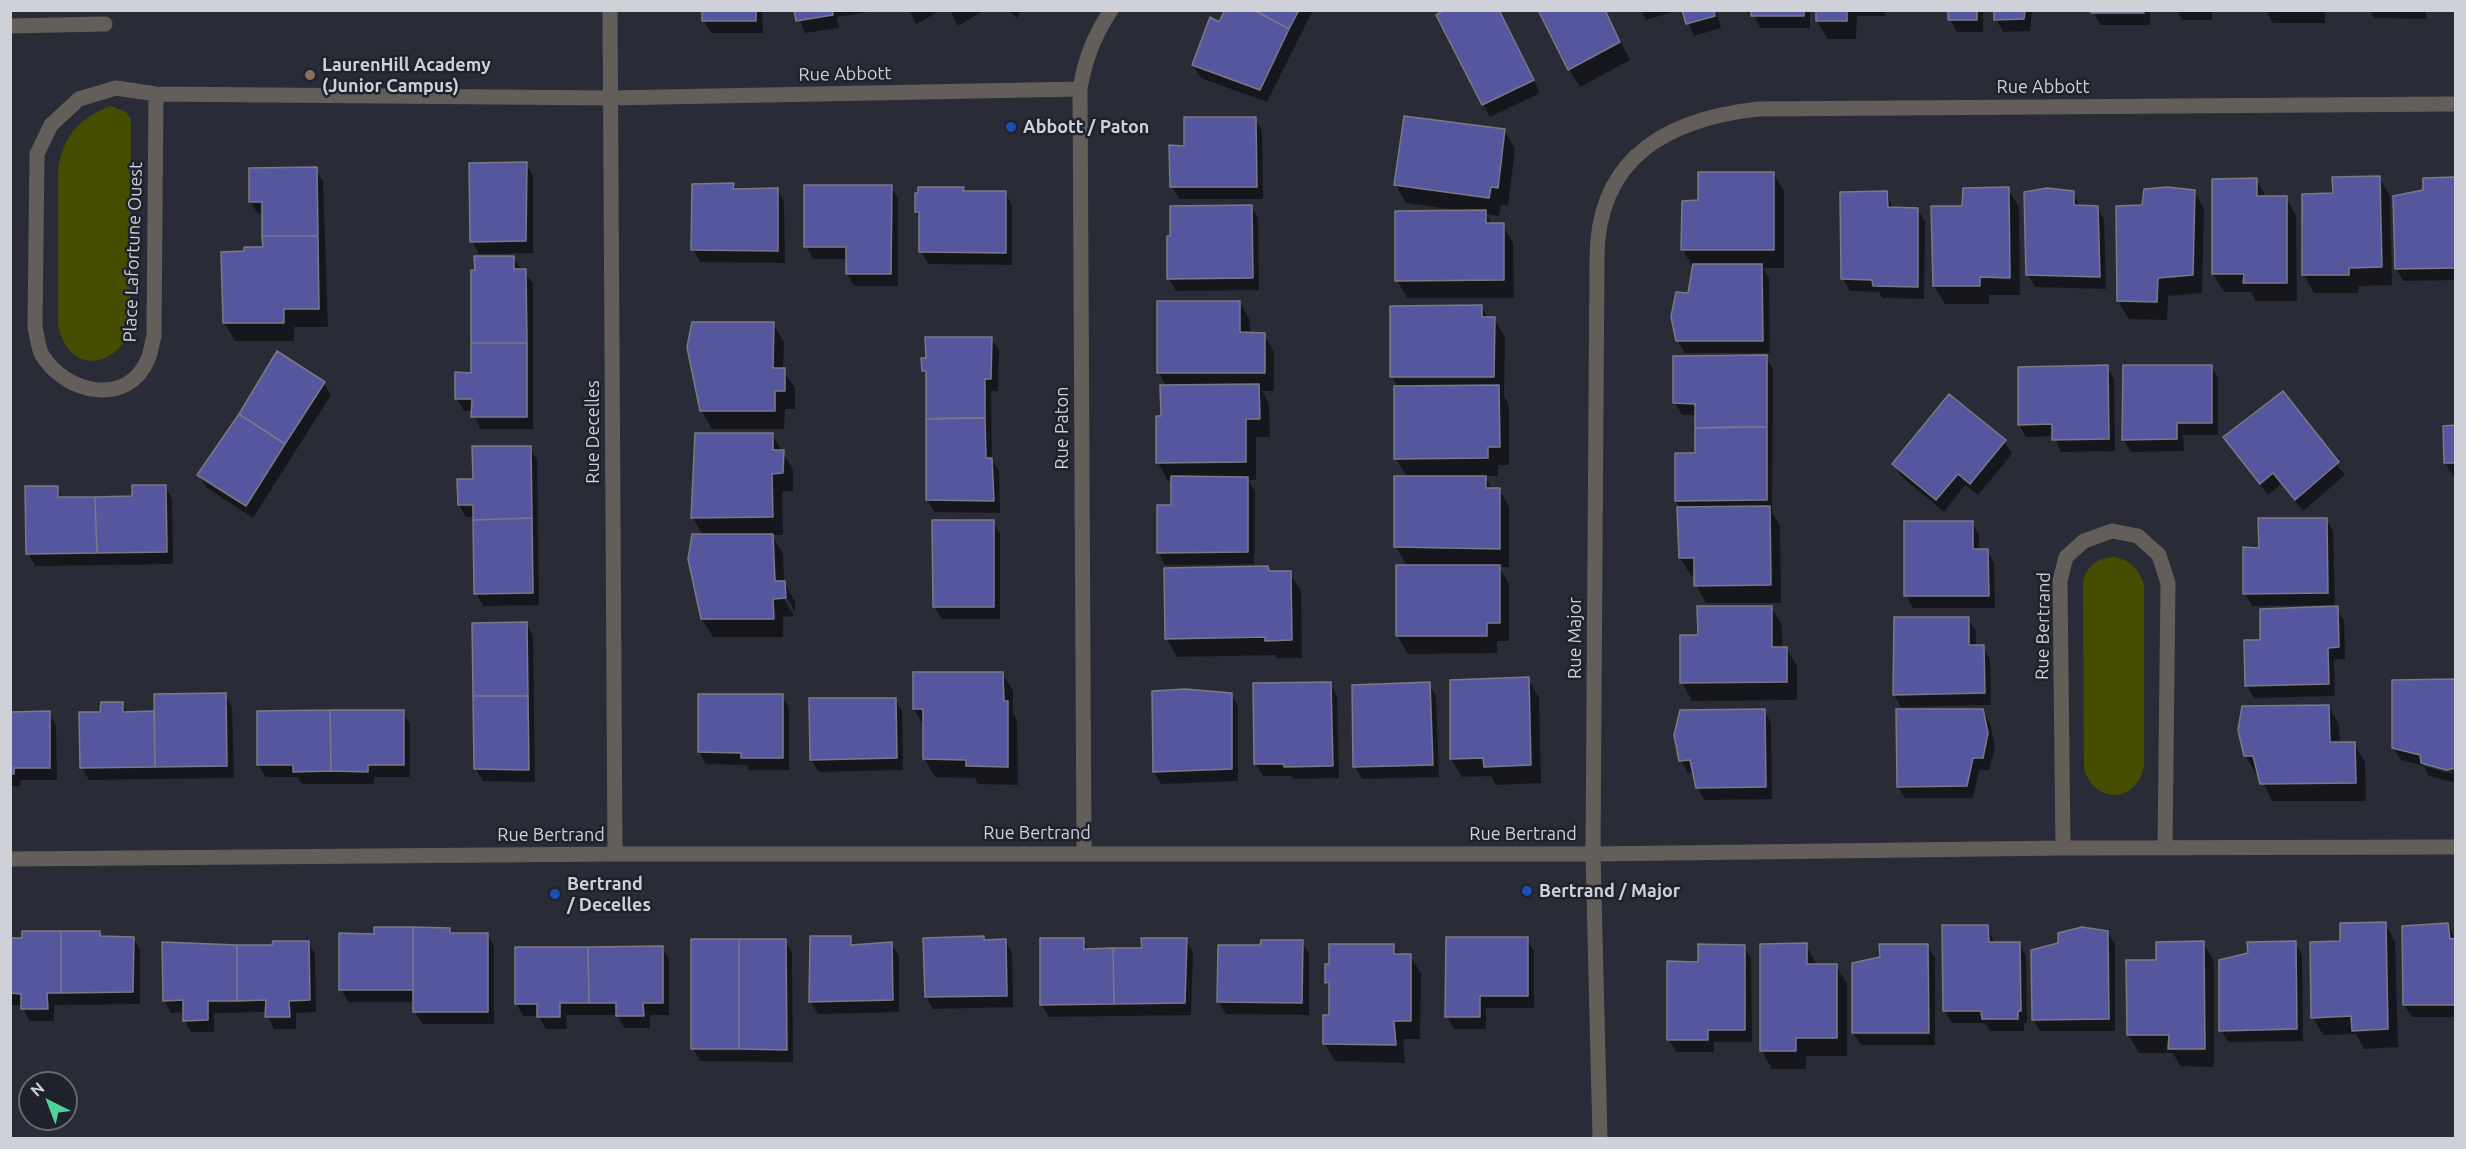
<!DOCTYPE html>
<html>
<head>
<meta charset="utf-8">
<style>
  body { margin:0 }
  #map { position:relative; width:2466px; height:1149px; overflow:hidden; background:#292c37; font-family:Ubuntu,sans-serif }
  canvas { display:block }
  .frame { position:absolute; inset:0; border:12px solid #cfd1d8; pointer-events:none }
  .north { position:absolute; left:18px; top:1071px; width:60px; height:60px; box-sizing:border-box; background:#1f222c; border:2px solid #656871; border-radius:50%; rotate:318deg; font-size:16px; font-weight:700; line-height:24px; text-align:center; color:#cfd1d8 }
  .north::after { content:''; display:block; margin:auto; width:21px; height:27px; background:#52d397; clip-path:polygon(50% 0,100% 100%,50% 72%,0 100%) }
</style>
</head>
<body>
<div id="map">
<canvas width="2466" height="1149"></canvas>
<div class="frame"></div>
<div class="north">N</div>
</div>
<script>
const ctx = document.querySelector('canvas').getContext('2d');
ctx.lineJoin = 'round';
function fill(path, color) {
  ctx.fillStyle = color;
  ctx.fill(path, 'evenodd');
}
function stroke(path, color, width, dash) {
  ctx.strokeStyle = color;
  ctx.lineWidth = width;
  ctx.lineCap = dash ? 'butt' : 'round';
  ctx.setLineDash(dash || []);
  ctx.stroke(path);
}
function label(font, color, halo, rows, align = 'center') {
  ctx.font = font + ' Ubuntu,sans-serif';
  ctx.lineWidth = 5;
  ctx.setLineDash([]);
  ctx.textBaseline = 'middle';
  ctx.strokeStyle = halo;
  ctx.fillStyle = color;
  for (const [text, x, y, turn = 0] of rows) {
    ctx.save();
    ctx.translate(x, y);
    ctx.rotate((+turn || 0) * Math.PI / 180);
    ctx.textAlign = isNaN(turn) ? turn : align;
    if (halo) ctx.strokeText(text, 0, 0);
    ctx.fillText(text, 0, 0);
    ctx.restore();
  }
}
const green = new Path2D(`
  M110 106 126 112 131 120 130 330C121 359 83 375 65 344 62 339 60 332 58 326V170C63 136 78 119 110 106Z
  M2114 557C2131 560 2139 569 2144 585V767C2135 804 2095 804 2084 769L2083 583C2086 566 2097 558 2114 557Z`);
const shadow = new Path2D(`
  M703 10H762L763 33H711L704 21Z
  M796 10H868V12L837 17 839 28 805 33Z
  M909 10H942L916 24Z
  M950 10H985L958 26Z
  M1008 10H1022L1017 18Z
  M1227 10H1313L1267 102 1201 78 1193 65Z
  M1498 10 1540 93 1490 117 1483 104Z
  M1605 10 1630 60 1580 87 1569 69Z
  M1641 10H1679L1646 20Z
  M1683 10H1716L1721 28 1694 36Z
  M1745 10H1810V28H1760L1753 13H1747Z
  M1817 10H1885V16H1857L1856 39H1828L1817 21Z
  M1949 10H1983V32H1957L1950 19Z
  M1996 10H2032L2030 31 2003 32 1996 19Z
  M2093 10H2150V25H2100Z
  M2177 10H2212V20H2182Z
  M2266 10H2325V23H2273Z
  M2369 10H2426V19L2374 18Z
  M1255 118 1262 131 1263 199H1179L1172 187 1171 147H1186Z
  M1504 130 1515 149 1508 206 1501 205 1499 216 1486 214 1493 225H1503L1513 243 1514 298H1407L1397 280 1457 210 1406 203 1396 185Z
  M526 164 533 176V253L479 254 472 241Z
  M316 169 323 181 328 327H294V341H235L224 323 245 253 264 248 263 214H258L251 202Z
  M1773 173 1784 191V268H1763L1769 278 1770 353H1685L1678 341 1694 269 1683 250 1684 202 1700 201Z
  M2379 178 2390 196 2392 285 2359 286 2358 293H2314L2304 275 2335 194Z
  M2456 179V280L2403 281 2396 268 2424 191Z
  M2256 180 2267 198 2286 197 2296 216 2297 301H2256L2251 292H2224L2213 274Z
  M733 185 736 190 777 189 784 202 785 263 700 262 693 249Z
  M891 186 898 199V286H854L847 274V259H813L806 246Z
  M963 188 965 193H1005L1012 205V265L928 264 921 252V219L916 212Z
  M2008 189 2019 207 2020 295H1989V304H1945L1934 286 1963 207Z
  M2194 191 2204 209 2202 293 2168 296 2167 320 2129 319 2118 301V207L2143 206Z
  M1886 192 1893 209H1917L1925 221 1924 299 1882 298 1879 292 1850 291 1843 279Z
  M2026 193H2073L2080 207H2097L2104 219 2106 289 2035 287 2028 275Z
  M1251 206 1258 218 1259 290 1176 291 1168 278Z
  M513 258 533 283V429H480L473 411H464L457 399 473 374Z
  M1240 302 1250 321V334H1264L1274 352V391H1262L1269 404 1270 437H1256V480H1248L1255 491 1254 564 1165 565 1158 552 1173 506V481H1168L1158 463 1166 386 1158 372Z
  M1481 306 1488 318 1494 319 1505 337 1504 396 1509 405V465H1498V476H1485L1492 489H1499L1509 507V567H1499L1509 584V641H1497V653L1408 654 1397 635 1407 566 1396 547 1407 477 1396 459 1398 388 1392 376Z
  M773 324 784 342 783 370 795 388V409H785L784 429H712L701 410Z
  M991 338 999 350 998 391H991L992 460 999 471 1000 513 934 512 927 499 928 378 923 370Z
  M277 353 324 383 331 395 253 518 206 487 199 475Z
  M1766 357 1773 369 1772 512 1780 526 1781 603H1706L1696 585V576H1691L1680 558 1681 509 1676 501 1697 454 1696 415H1682L1675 403Z
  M2211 366 2218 378V435H2183L2184 451 2131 452 2124 440Z
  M2107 367 2114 379 2115 451 2061 452 2054 436 2026 437 2019 424Z
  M2282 393 2345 475 2303 511 2281 484 2268 495 2225 437Z
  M2445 427H2456V481L2445 463Z
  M772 434 793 470V491L782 492 783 535H772L783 554 784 582 795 601V612L788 599H784L794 616 783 617V637H713L702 619 703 536 693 518Z
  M2004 441 2012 454 1978 495 1965 485 1944 512 1901 476 1894 464Z
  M530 448 537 460 539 605 483 606 476 593 475 517H466L459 505 474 480Z
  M165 486 172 499 173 564 35 566 28 553 57 488 63 499 134 498Z
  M2326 519 2333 531 2335 608 2344 620 2345 659 2334 660 2335 696 2254 698 2247 686 2262 641 2332 608V605L2252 606 2245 593 2261 549Z
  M993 521 1000 534V619H942L934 607Z
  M1972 522 1979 535V551H1987L1994 563 1995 608H1913L1906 595Z
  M1268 568 1270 573H1290L1301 591 1302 658H1277L1276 655 1177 657 1167 639Z
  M1771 607 1782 625V648H1786L1797 666V700L1692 701 1682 682 1699 637Z
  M1968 619 1976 631V647H1983L1990 659 1991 705 1901 707 1894 695Z
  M526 623 533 636 535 782 483 781 476 769Z
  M1002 673 1013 691V713L1017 721 1018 785 978 784 975 778 935 777 925 759 924 727 914 709Z
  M1528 679 1539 697 1541 783 1496 785 1491 776 1462 777 1451 759Z
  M2456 681V782H2453L2429 776 2424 766 2401 760 2393 747ZM2424 763 2453 771 2452 774 2424 766Z
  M1330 683 1337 696 1339 778 1293 779 1292 776H1263L1256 764Z
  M1429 684 1436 696 1439 777 1362 779 1355 767Z
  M1231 694 1238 707V781L1161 784 1154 772Z
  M225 695 232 707 234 778 89 780 82 768 102 713 122 703 128 713H156Z
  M782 696 789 708V770H749L747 765 706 764 699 752Z
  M895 699 902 711 903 770 819 772 811 760Z
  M2329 707 2339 725 2340 744H2354L2365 762 2366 801H2272L2259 774H2256L2245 755Z
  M1764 710 1771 723 1772 799 1704 800 1697 787 1694 772 1688 773 1681 760Z
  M1982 710 1990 723 1995 747 1989 770H1979L1973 798H1905L1898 786Z
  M403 712 410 724V777H374V784H302L298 777H266L258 765Z
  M49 713 56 725 57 780H21L20 786H10V719Z
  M2385 923 2395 942 2398 1047 2364 1049 2356 1034 2323 1035 2313 1017 2342 943Z
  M2448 924 2456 940V1017H2412L2404 1005Z
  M1987 926 1995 944 2019 943 2026 956 2027 1023H2024V1031H1990L1985 1023H1952L1945 1011 1944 927Z
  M449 930 452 934H487L494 947V1024H422L415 1012 414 1002H348L341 989 376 935Z
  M2107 932 2115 944V1031H2040L2033 1019Z
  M99 933 102 938H133L140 950V1004L54 1005V1021H29L22 1005H10V939Z
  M850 938 855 946 891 944 899 956V1012L818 1014 811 1002Z
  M983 938 985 941 1005 940 1012 953 1013 1007 933 1009 926 996Z
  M1527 939 1534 951V1008H1486V1029H1454L1447 1017Z
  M785 940 792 953 793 1062 700 1061 693 1048Z
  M1083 940 1089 950 1143 949 1186 940 1193 952 1191 1015 1049 1017 1042 1005Z
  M308 942 315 954 316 1012 296 1013V1029H274L267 1012 214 1013V1032H191L184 1020V1012L171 1013 164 1000 274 947Z
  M1302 942 1309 954V1015L1226 1014 1219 1002 1262 947Z
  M2203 943 2214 961V1067L2180 1066 2173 1053H2139L2128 1035 2158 962Z
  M2295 943 2302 955 2303 1041 2228 1042 2221 1030Z
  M1806 945 1817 966 1836 965 1847 984V1056H1806V1069H1772L1762 1051Z
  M1927 945 1935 958V1045H1861L1853 1033Z
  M1393 946 1399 955H1410L1421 974 1420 1039H1403L1405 1063 1335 1061 1324 1043 1331 1016V990L1326 982Z
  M1744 946 1751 958 1752 1042H1714V1052H1676L1669 1040 1668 963H1700Z
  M662 947 669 959V1015H650V1028H624L617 1015H566L567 1029H546L538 1016H523L516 1003Z`);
const building = new Path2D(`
  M702 10H756V21H702Z
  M794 10H832L833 15 796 21Z
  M1225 10H1254L1289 29 1260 90 1192 65 1210 17 1219 22Z
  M1254 10H1299L1289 29Z
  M1444 10H1499L1534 80 1482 105 1436 15Z
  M1538 10H1605L1620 42 1568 70Z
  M1682 10H1714L1715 16 1686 24Z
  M1751 10H1804V16H1751Z
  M1816 10H1847V21H1816Z
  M1948 10H1977V20H1948Z
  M1994 10H2025L2024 19 1994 20Z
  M2091 10H2144V13H2091Z
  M1404 116 1505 129 1498 188 1491 187 1489 198 1394 185Z
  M1184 117H1256L1257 187H1170L1169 145 1184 146Z
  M527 162 526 241 470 242 469 163Z
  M317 167 318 236H262V202H249V168Z
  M1698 172H1774V250H1681L1682 201 1698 200Z
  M2380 176 2382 267 2349 268V275H2302V194L2333 193 2332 177Z
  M2456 177V268L2395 269 2393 196 2423 190V178Z
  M2257 178V196H2287V283H2243L2244 274H2212V179Z
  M734 183 733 189 778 188V251L691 250 692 184Z
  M804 185H892L891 274H846V247H804Z
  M918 187H964L963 191H1006V253L919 252V212H915V193H918Z
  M2009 187 2010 278 1980 277V286H1933L1931 206H1962L1963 188Z
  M2167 187 2195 190 2193 275 2158 278 2157 302 2117 301 2116 206 2142 205 2144 189Z
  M2047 188 2074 191V205L2098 206 2100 277 2026 275 2024 192Z
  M1887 191 1888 207 1918 208V287L1873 286 1872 280 1841 279 1840 192Z
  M1252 205 1253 278 1167 279V236H1170V206Z
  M1486 210V223H1504V280L1395 281V211Z
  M262 236H318L319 309H284V323H223L221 252 244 251V247H263Z
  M474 256H514V269H526L527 343H471V270H475Z
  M1693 264H1762L1763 341H1676L1671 317 1676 292 1688 293Z
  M1157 301H1240V332L1265 333V373H1157Z
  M1482 305V317H1495L1494 377H1390V306Z
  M692 322H774L773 368H785V391H775V411H700L687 347Z
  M925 337H992L991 379H985V418L926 419V371H922L921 358H926Z
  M471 343H527V417H471L472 399H455V372L471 373Z
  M277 351 325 382 285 444 239 414Z
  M1767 355V427L1695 428V404L1673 403V356Z
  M2108 365 2109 439 2052 440V424L2018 425V367Z
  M2123 365H2212V423H2177V439L2122 440Z
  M1259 384 1260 419H1246V462L1156 463V416H1161L1160 385Z
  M1499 385 1500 447H1488V458L1394 459V386Z
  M2283 391 2339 462 2295 500 2273 473 2260 484 2223 437Z
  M1949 394 2006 440 1970 484 1958 474 1936 500 1892 464Z
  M239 414 285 444 246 506 197 475Z
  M955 418H985L986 458H992L994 501 926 500V419Z
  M2456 425V463H2444L2443 426Z
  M1731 427H1767V500L1675 501V453H1695V428Z
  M695 433H773V450H784L783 473 772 474 773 517 691 518Z
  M472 446H531L532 518 473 520V505H458L457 479H473Z
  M1171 476 1248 477V552L1157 553V505H1171Z
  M1394 476H1486V488H1500V549L1394 547Z
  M132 485H166L167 552 97 553 95 497 132 496Z
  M25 486H58V497H95L97 553 26 554Z
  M1770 506 1771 585 1694 586V558H1679L1677 507Z
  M532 518 533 593 474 594 473 520Z
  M2258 518H2327L2328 593 2243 594V547L2259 548Z
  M932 520H994V607H933Z
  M1904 521H1973V549H1988L1989 596H1904Z
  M692 534H773L775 581H785L786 598 773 599 774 619H701L688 559Z
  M1396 565H1500V623H1487V636H1396Z
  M1268 566 1269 571H1291L1292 640 1265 641V637L1165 639 1164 568Z
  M1697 606H1772V647H1787V682L1680 683V635H1698Z
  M2338 606 2339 647 2328 648 2329 684 2245 686 2244 640H2260V609Z
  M1894 617H1969V645H1984L1985 693 1893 695Z
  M527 622 528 696H473L472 623Z
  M913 672H1003L1004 701H1008V767L966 766V760L923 759V709H913Z
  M1529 677 1531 765 1484 767 1483 758 1450 759V680Z
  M2456 679V768L2446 770 2421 763 2420 755 2392 748V680Z
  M1331 682 1333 766 1284 767V764H1254L1253 683Z
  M1430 682 1433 765 1353 767 1352 685Z
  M1185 689 1232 693V769L1153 772 1152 691Z
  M226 693 227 766 155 767 154 694Z
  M698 694H783V758H741V753L698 752Z
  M473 696H528L529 770 474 769Z
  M809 698H896L897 758 810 760Z
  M101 702H123V712L154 711 155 767 80 768 79 712H100Z
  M2329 705 2330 742H2355L2356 783 2260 784 2253 756H2244L2238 730 2242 706Z
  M1765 709 1766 787 1696 788 1690 760 1679 761 1674 735 1680 710Z
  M1896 709H1983L1988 733 1983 758H1973L1967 786 1897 787Z
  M330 710 331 771 293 772V765H257V711Z
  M330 710H404V765H368V772L331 771Z
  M50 711V768H14V774H10L11 712Z
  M2386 922 2388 1029 2352 1031 2351 1016 2311 1018 2310 942 2340 941V923Z
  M2448 923 2450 939 2456 938V1005H2403L2402 926Z
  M1942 925H1988L1989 942H2020L2021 1011H2018V1019H1982L1981 1011H1943Z
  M374 927H413V990H339V933L374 934Z
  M413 927 450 928V933H488V1012H413Z
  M2082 927 2108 931 2109 1019 2032 1020 2031 950 2058 943V933Z
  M22 931H61V993H47L48 1009H21V994L10 993V938H22Z
  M61 931H100V936L134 937 133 992 61 993Z
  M810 936H851V945L892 942 893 1000 809 1002Z
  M984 936V940L1006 939 1007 996 925 997 923 938Z
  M1446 937H1528V996H1480V1017H1445Z
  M1040 938H1084V949L1113 948 1114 1004 1040 1005Z
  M1141 938H1187L1185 1003 1114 1004 1113 948H1142Z
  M691 939H739V1049H691Z
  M739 939H786L787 1050 739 1049Z
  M1261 940H1303L1302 1003 1217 1002 1218 945H1260Z
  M273 941H309L310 1000 289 1001 290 1017H265L266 1000 237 1001V945H272Z
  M2204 941 2205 1049H2168L2169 1035H2127L2126 960H2156V942Z
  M2296 941 2297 1029 2219 1031V960L2248 953 2247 942Z
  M162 942 237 945V1001H208V1020L183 1021V1000L163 1001Z
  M1807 943V964H1837V1038H1796V1051H1760V944Z
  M1329 944H1394V954H1411V1021H1394L1396 1045 1323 1044V1015H1329V982L1325 983V964H1329Z
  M1698 944 1745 945V1030H1708V1040H1667V961L1698 962Z
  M1879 944H1928L1929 1033H1852V963L1880 957Z
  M663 946V1003H643L644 1016H616V1003H589L588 947Z
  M515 947H588L589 1003H560V1017H537V1004H515Z`);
const service = new Path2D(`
  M10 26 105 24`);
const minor = new Path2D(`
  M610 10 615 854
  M156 94 154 336C152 343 151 352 148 359 128 408 65 393 42 355 38 347 37 336 35 327L37 154 51 125 79 99 116 88 156 94 610 98 1080 89
  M2063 848 2060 581 2066 557 2084 541 2112 531 2138 536 2159 555 2168 583 2165 848
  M1084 852 1080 89C1085 59 1094 36 1111 10
  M10 859 615 854H1593L2063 848 2456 847
  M1600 1138 1593 854 1597 257C1598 157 1668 119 1758 109L2456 104`);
const markers = [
  [310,75,6,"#8d6e63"],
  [1011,127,6,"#1a4fb4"],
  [1527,891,6,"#1a4fb4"],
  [555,894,6,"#1a4fb4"]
];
const poiNames = [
  ["LaurenHill Academy",322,65],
  ["(Junior Campus)",322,86],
  ["Abbott / Paton",1023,127],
  ["Bertrand",567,884],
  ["/ Decelles",567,905],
  ["Bertrand / Major",1539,891]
];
const streetNames = [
  ["Rue Abbott",845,74,-1],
  ["Rue Abbott",2043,87],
  ["Place Lafortune Ouest",133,252,-88],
  ["Rue Paton",1062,428,-90],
  ["Rue Decelles",593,432,-90],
  ["Rue Bertrand",2043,626,-89],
  ["Rue Major",1575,638,-90],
  ["Rue Bertrand",1037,833],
  ["Rue Bertrand",1523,834],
  ["Rue Bertrand",551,835]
];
fill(green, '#464c00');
fill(shadow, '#0007');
fill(building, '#56569f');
stroke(building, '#797a87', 1.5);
stroke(service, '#645e5b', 15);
stroke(minor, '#645e5b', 15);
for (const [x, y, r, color] of markers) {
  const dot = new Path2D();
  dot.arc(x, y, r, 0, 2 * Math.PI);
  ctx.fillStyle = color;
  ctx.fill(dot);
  stroke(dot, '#1f222c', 2);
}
label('bold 18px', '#cfd1d8', '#1f222c', poiNames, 'left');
label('18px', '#cfd1d8', '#1f222c', streetNames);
</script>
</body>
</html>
